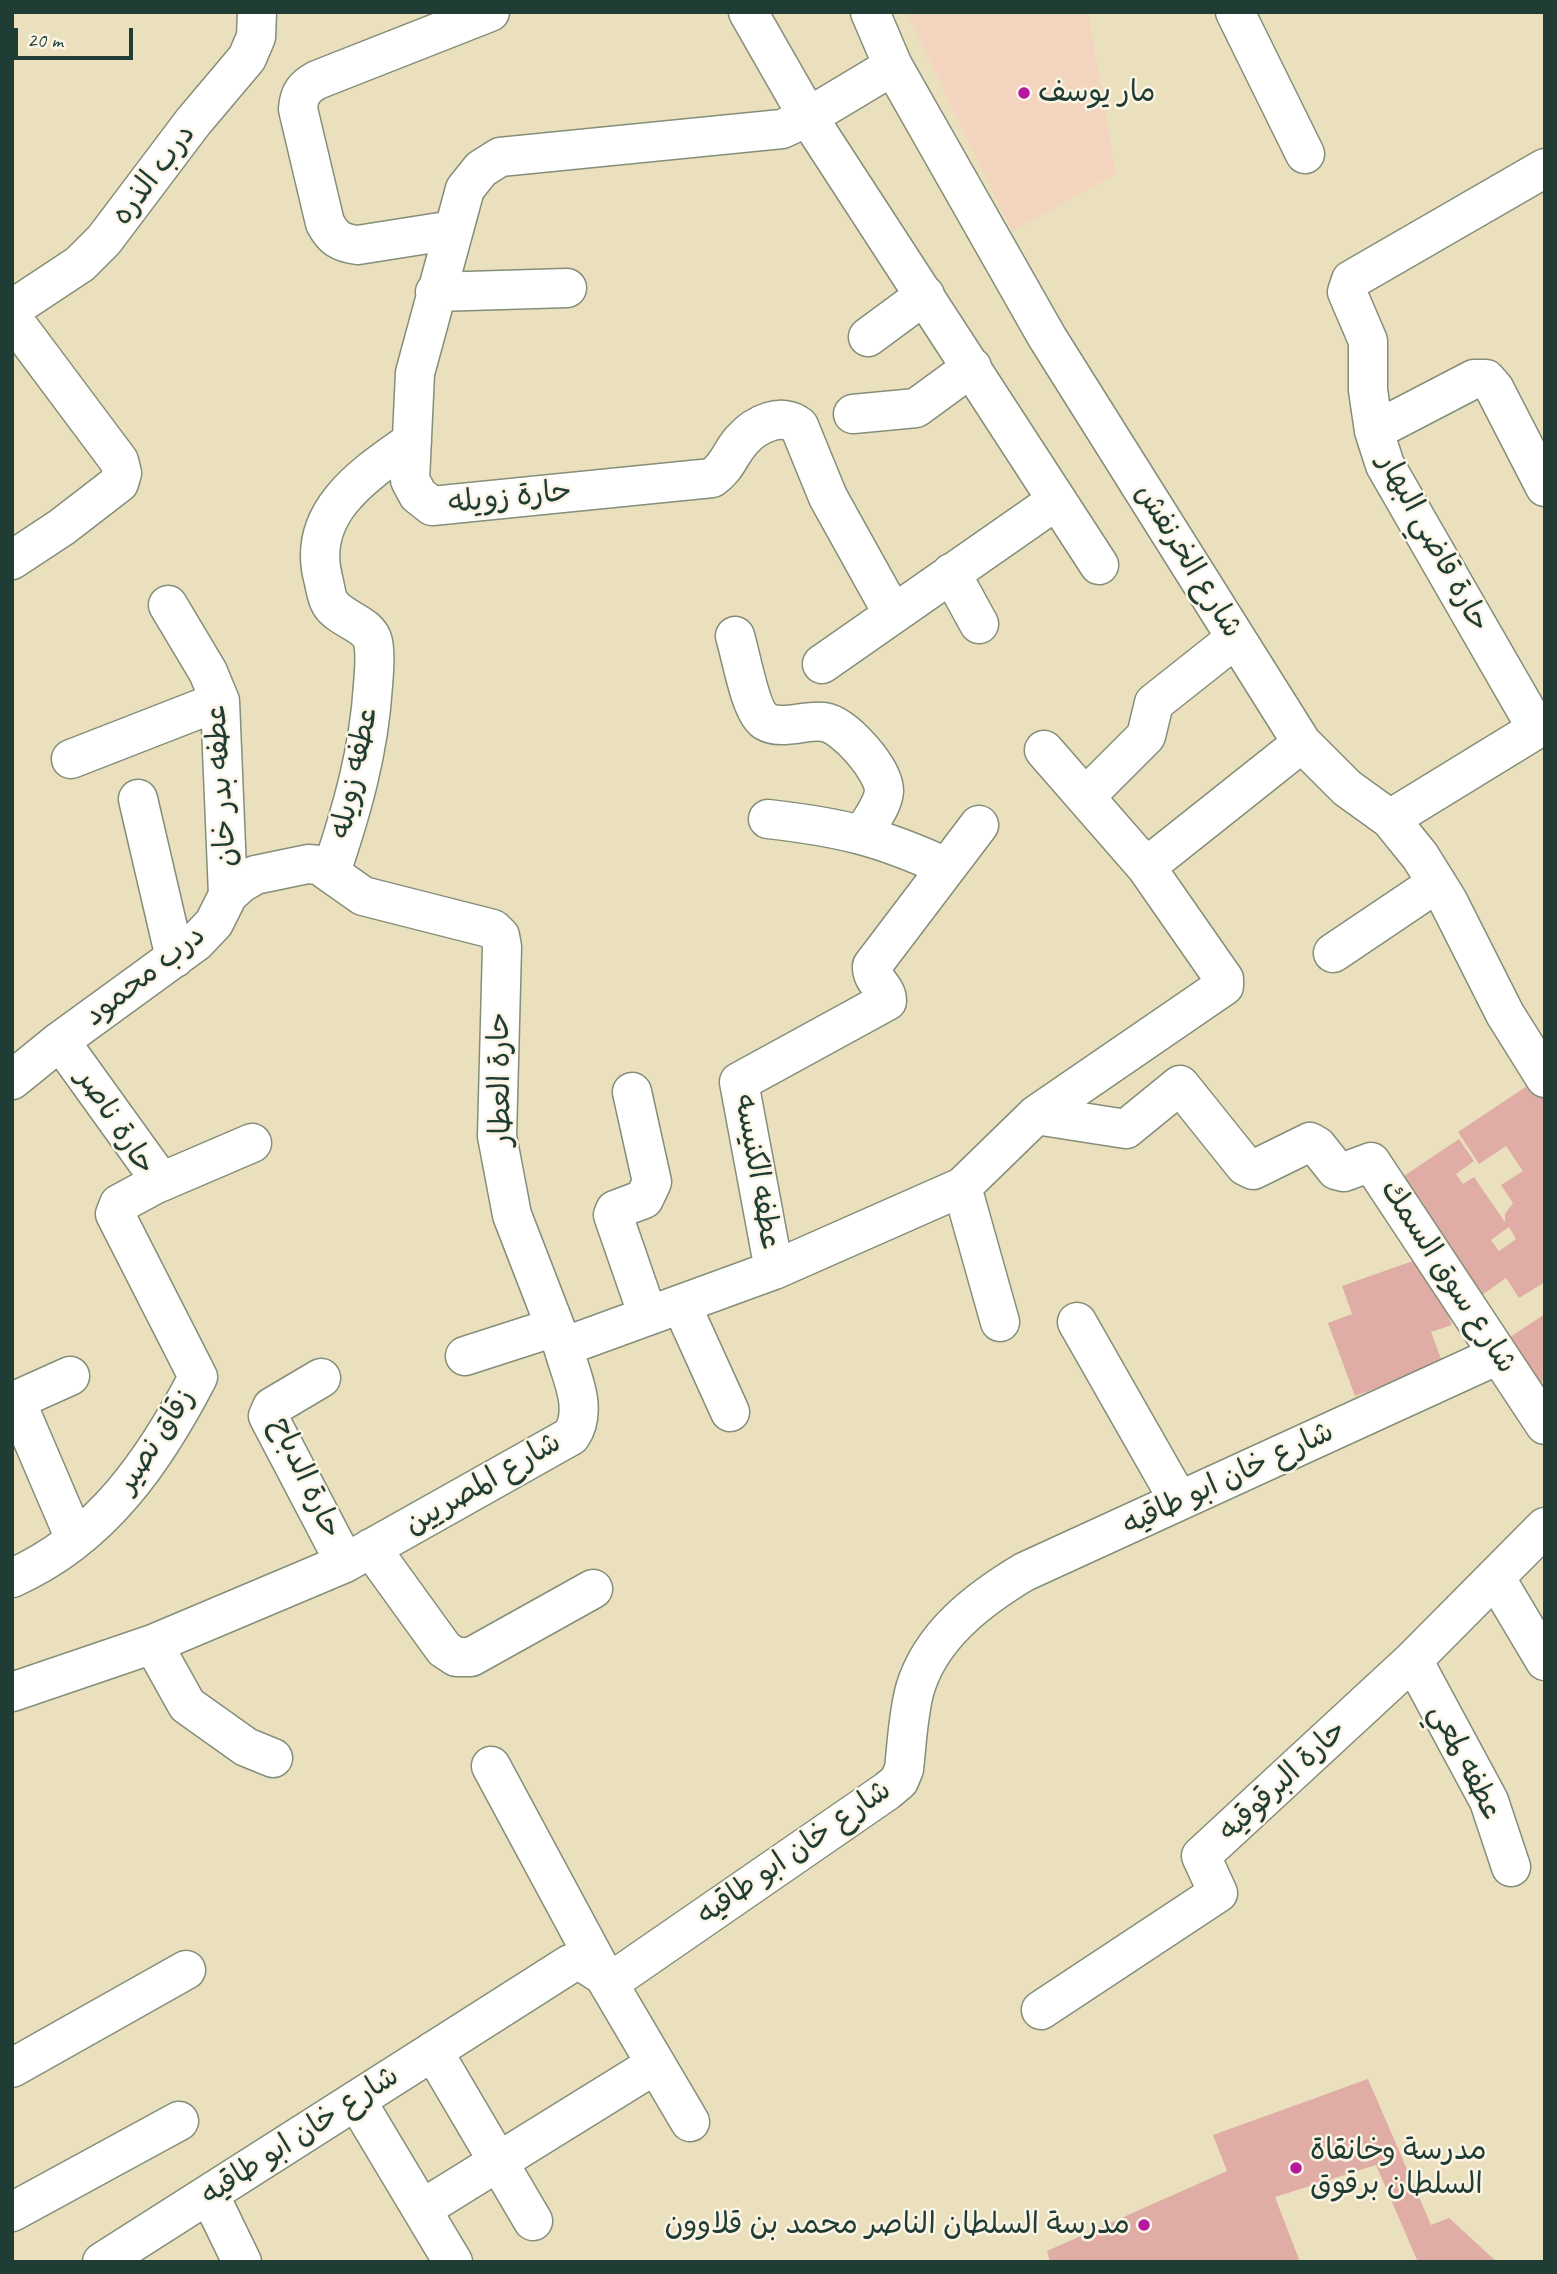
<!DOCTYPE html>
<html>
<head>
<meta charset="utf-8">
<style>
  body { margin:0 }
  #map { position:relative; width:1557px; height:2274px; overflow:hidden; background:#eae0bd; font-family:Caveat,sans-serif }
  canvas { display:block }
  .frame { position:absolute; inset:0; border:14px solid #1f3d34; pointer-events:none }
  .scale { position:absolute; left:14px; top:28px; width:119px; height:32px; box-sizing:border-box; border:4px solid #1f3d34; border-top:0; padding-left:9px; font-size:21px; line-height:24px; white-space:nowrap; color:#1f3d34; -webkit-text-stroke:5px #fcf5e5; paint-order:stroke }
</style>
</head>
<body>
<div id="map">
<canvas width="1557" height="2274"></canvas>
<div class="frame"></div>
<div class="scale">20 m</div>
</div>
<script>
const ctx = document.querySelector('canvas').getContext('2d');
ctx.lineJoin = 'round';
function fill(path, color) {
  ctx.fillStyle = color;
  ctx.fill(path, 'evenodd');
}
function stroke(path, color, width, dash) {
  ctx.strokeStyle = color;
  ctx.lineWidth = width;
  ctx.lineCap = dash ? 'butt' : 'round';
  ctx.setLineDash(dash || []);
  ctx.stroke(path);
}
function label(font, color, halo, rows, align = 'center') {
  ctx.font = font + ' Caveat,"Playpen Sans Arabic",sans-serif';
  ctx.lineWidth = 5;
  ctx.setLineDash([]);
  ctx.textBaseline = 'middle';
  ctx.strokeStyle = halo;
  ctx.fillStyle = color;
  for (const [text, x, y, turn = 0] of rows) {
    ctx.save();
    ctx.translate(x, y);
    ctx.rotate((+turn || 0) * Math.PI / 180);
    ctx.textAlign = isNaN(turn) ? turn : align;
    if (halo) ctx.strokeText(text, 0, 0);
    ctx.fillText(text, 0, 0);
    ctx.restore();
  }
}
const built = new Path2D(`
  M906 12H1088L1116 174 1012 231Z`);
const building = new Path2D(`
  M1533 1082 1545 1100V1282L1519 1298 1506 1278 1472 1302 1392 1184 1459 1139 1474 1161 1456 1174 1463 1184 1474 1177 1505 1222V1214L1513 1203 1501 1185 1523 1171 1506 1146 1479 1164 1458 1132ZM1509 1227 1516 1239 1499 1251 1491 1240Z
  M1427 1256 1452 1325 1431 1332 1443 1364 1355 1396 1328 1323 1352 1314 1342 1286Z
  M1545 1314V1380L1528 1391 1498 1345Z
  M1368 2079 1431 2225 1449 2218 1497 2262H1418L1376 2165 1275 2197 1300 2262H1050L1047 2251 1227 2171 1213 2135Z`);
const minor = new Path2D(`
  M748 12 808 117 1099 565
  M870 12 893 66 1047 337 1302 743 1347 788 1390 819 1420 856 1448 901 1505 1014 1545 1078
  M1235 12 1305 154
  M453 230 358 245C340 243 333 238 325 223L298 109C299 94 304 87 317 80L490 12
  M435 292 567 288
  M12 309 80 264 104 240 193 122 247 58 256 37 257 12
  M12 318 119 461 122 473 119 483 62 527 12 560
  M868 337 925 295
  M853 414 916 408 972 367
  M1374 431 1474 379H1486L1494 388 1545 487
  M951 573 979 624
  M168 605 208 672 220 701 228 895
  M893 614 828 497 799 426C782 412 756 424 742 440 730 453 728 467 712 478L432 506 418 495 410 480 415 373 465 189 481 169 500 157 782 129 808 117 893 66
  M735 636C741 655 750 711 765 721 781 731 807 719 824 722 845 725 884 770 884 791 883 806 869 822 863 834
  M822 664 1057 500
  M1537 729 1385 465 1374 431 1368 390V341L1347 292 1351 280 1545 168
  M71 759 220 701
  M1085 797 1146 736 1154 703 1236 638
  M138 799 175 958
  M768 819C840 827 881 837 946 867
  M1390 819 1545 724
  M1146 867 1302 743
  M331 872C352 810 369 751 373 685 374 671 376 656 373 642 369 623 340 620 330 603 326 597 325 585 323 578 306 512 365 474 412 441
  M1333 953 1437 883
  M12 1080 60 1041 196 942 214 923 228 895 240 884 255 875 308 864 319 865 363 896 493 929 500 936 502 947 497 1136 512 1215 563 1347
  M632 1092 652 1182 644 1199 615 1210 613 1215 648 1316
  M1036 1115 1126 1129 1180 1085 1245 1166 1253 1170 1310 1142 1317 1146 1336 1170 1344 1172 1371 1162 1545 1425
  M154 1185 252 1143
  M962 1187 1000 1322
  M774 1270 739 1082 887 1001C887 987 871 981 872 966L979 825
  M681 1304 730 1412
  M1077 1322 1179 1501
  M465 1356 555 1327
  M321 1378 272 1407 268 1416 345 1563
  M16 1401 75 1539
  M12 1402 70 1376
  M371 1548 444 1649 456 1657H471L593 1589
  M1495 1577 1545 1661
  M12 1578C101 1539 155 1460 198 1377L115 1214 119 1204 154 1185 155 1173 60 1041
  M153 1644 187 1705 246 1747 273 1758
  M1413 1660 1489 1801 1511 1867
  M12 1692 153 1644 345 1563 571 1436C589 1409 571 1376 563 1347L774 1270 962 1187 1036 1115 1224 986V979L1146 867 1044 750
  M491 1766 604 1976 690 2122
  M1041 2010 1218 1893 1201 1856 1413 1660 1545 1527
  M433 2051 533 2221
  M12 2068 186 1970
  M356 2100 453 2262
  M209 2194 242 2262
  M422 2209 656 2064
  M12 2212 179 2121
  M102 2262 570 1964 581 1961 604 1976H619L887 1791 899 1781 904 1769C907 1743 908 1714 915 1689 931 1635 979 1599 1024 1572L1498 1355`);
const markers = [
  [1024,93,7,"#b5179e"],
  [1296,2168,7,"#b5179e"],
  [1144,2225,7,"#b5179e"]
];
const poiNames = [
  ["مار يوسف",1038,93],
  ["مدرسة وخانقاة",1310,2151],
  ["السلطان برقوق",1310,2185],
  ["مدرسة السلطان الناصر محمد بن قلاوون",1130,2225,"right"]
];
const streetNames = [
  ["درب الذره",154,175,-53],
  ["حارة زويله",510,498,-6],
  ["حارة قاضي البهار",1433,543,61],
  ["شارع الخرنفش",1188,561,58],
  ["عطفه زويله",355,773,-78],
  ["عطفه بدر خان",222,786,-94],
  ["درب محمود",145,976,-38],
  ["حارة العطار",501,1079,-91],
  ["حارة ناصر",115,1122,57],
  ["عطفه الكنيسه",757,1172,80],
  ["شارع سوق السمك",1448,1277,57],
  ["زقاق نصير",156,1441,-57],
  ["حارة الدباح",305,1478,65],
  ["شارع خان ابو طاقيه",1228,1479,-25],
  ["شارع المصريين",483,1484,-30],
  ["عطفه لمعي",1465,1762,63],
  ["حارة البرقوقيه",1283,1781,-43],
  ["شارع خان ابو طاقيه",794,1853,-35],
  ["شارع خان ابو طاقيه",300,2136,-33]
];
fill(built, '#f3d4bf');
fill(building, '#e0aca6');
stroke(minor, '#848e78', 41);
stroke(minor, '#fff', 38);
for (const [x, y, r, color] of markers) {
  const dot = new Path2D();
  dot.arc(x, y, r, 0, 2 * Math.PI);
  ctx.fillStyle = color;
  ctx.fill(dot);
  stroke(dot, '#fcf5e5', 2.5);
}
label('30px', '#1f3d34', '#fcf5e5', poiNames, 'left');
label('30px', '#1f3d34', '#fcf5e5', streetNames);
</script>
</body>
</html>
